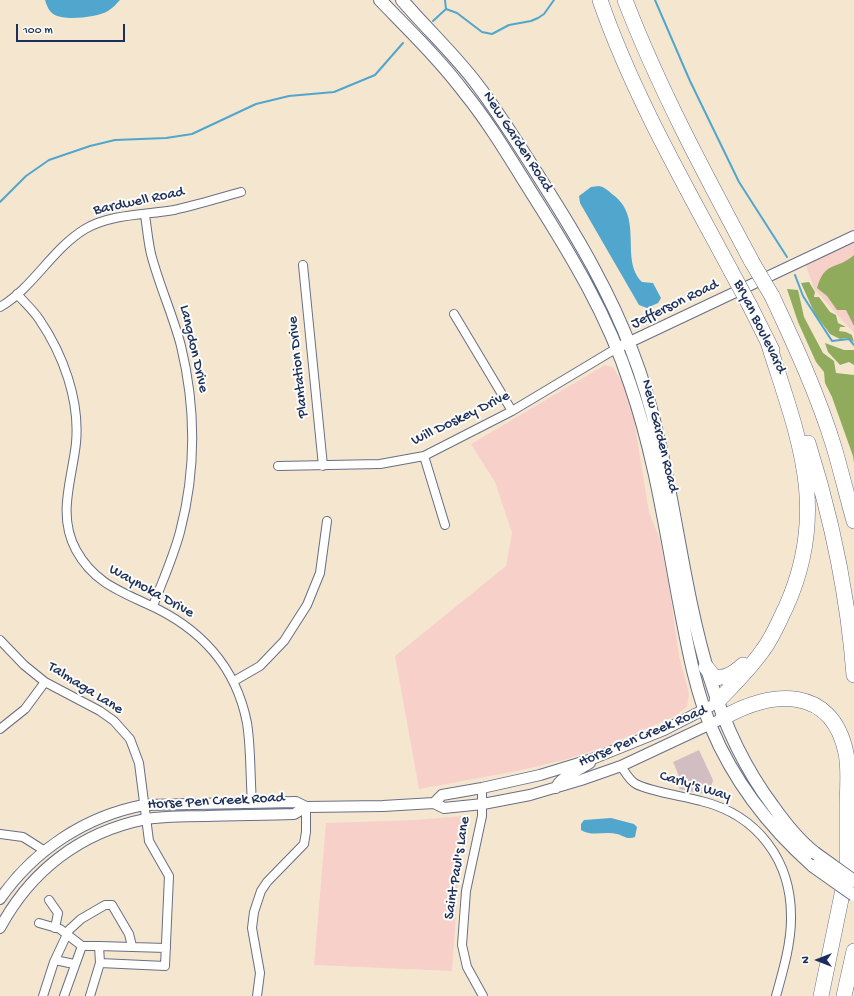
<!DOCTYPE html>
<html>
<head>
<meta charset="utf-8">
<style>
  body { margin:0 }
  #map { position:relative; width:854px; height:996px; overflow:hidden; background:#f5e7cf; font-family:"Gochi Hand",sans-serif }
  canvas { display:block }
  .north { position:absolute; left:798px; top:940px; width:40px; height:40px; -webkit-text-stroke:3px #fdfcf7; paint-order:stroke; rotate:270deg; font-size:11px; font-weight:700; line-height:16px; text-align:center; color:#1b2f5e }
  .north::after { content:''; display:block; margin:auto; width:14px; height:18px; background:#1b2f5e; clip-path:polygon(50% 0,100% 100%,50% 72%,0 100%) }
  .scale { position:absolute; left:16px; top:24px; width:109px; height:18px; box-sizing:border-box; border:2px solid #1b2f5e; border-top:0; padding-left:5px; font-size:12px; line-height:14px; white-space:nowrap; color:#1b2f5e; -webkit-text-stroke:3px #fdfcf7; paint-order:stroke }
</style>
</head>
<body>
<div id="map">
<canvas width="854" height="996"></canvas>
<div class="north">N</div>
<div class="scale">100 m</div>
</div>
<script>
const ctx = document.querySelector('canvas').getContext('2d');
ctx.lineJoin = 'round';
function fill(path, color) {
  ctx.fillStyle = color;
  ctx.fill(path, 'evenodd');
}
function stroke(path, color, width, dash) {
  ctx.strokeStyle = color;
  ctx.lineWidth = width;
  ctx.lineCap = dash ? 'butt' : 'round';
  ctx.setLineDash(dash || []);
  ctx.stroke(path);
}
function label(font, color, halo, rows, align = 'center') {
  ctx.font = font + ' "Gochi Hand",sans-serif';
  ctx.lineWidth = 4;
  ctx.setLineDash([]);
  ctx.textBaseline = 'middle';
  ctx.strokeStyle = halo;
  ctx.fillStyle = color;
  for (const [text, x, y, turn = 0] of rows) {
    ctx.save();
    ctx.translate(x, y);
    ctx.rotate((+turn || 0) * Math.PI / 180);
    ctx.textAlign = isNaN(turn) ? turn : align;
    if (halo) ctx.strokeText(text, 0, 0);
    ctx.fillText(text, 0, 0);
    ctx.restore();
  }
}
const built = new Path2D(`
  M854 236V333L814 289 804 260Z
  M605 365 613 367 622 382 634 420 649 512 660 540 669 586 679 656 689 694 687 707 675 716 604 747 564 760 517 771 419 789 395 656 506 566 512 533 495 482 471 444Z
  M463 816 452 971 314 965 326 823 414 820Z`);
const industrial = new Path2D(`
  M699 750 713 780 709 795 679 789 681 781 673 762Z`);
const forest = new Path2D(`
  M854 255V326L846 310H837L827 296 817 288C825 260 836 271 854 255Z
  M809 282 815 292 814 297H819L830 312 836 315 838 323 846 327H840L839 331 846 332 852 335 854 342 847 338 840 339 830 334 815 314 801 283Z
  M787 289 798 290 804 317 823 353 834 361 836 373 854 375V463L853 456 832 397 825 383 824 372 816 362 798 322Z
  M825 343 844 350H854V365L849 362 840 365 828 352Z`);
const water = new Path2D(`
  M45 0H120C116 4 113 8 108 11 98 17 66 21 55 15 49 12 47 6 45 0Z
  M599 186C604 187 608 190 612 194 645 217 619 259 642 282L653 283 661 298 658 303 647 308 639 305 580 203 579 196 591 187Z
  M611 818 634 824 637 827 635 837C628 840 624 836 617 834 605 831 591 837 581 830V824L584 820Z`);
const stream = new Path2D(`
  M445 0 446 9
  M655 0 690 81 739 182 787 257
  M446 9 457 13 482 32 492 34 509 25 531 21 538 18 544 14 554 0
  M433 21 446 9
  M0 202 26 176 49 160 90 146 115 140 166 138 192 134 256 104 289 96 334 92 375 75 403 43
  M795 275 803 296 832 341 849 339 854 345`);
const minor = new Path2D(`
  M145 215C147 228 148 241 151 254 159 285 173 315 181 346 196 408 196 471 180 532 173 558 162 582 153 606
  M303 265 323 466
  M17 294C24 302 33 310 39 319 63 354 80 400 76 443 72 480 57 515 76 550 93 581 117 590 147 604 199 627 236 666 247 723 251 748 250 776 252 802
  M0 307C33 288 52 249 85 229 110 214 145 215 174 210 196 205 219 198 241 192
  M454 314 512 411
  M424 456 445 525
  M278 466 380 464 424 456 512 411 617 348
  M0 640 24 665 45 682 100 711 114 721 130 739 139 763 149 841 169 876 165 966 100 963 90 996
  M234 681 260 666 284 641 307 605 320 573 327 521
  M0 729 25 709 45 682
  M621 766C625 772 630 781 636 784 651 792 684 796 701 801 758 815 792 861 791 919 791 944 783 971 776 996
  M482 788V816L466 891 462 945 467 967 483 996
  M0 834 23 837 45 851
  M49 900 58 913 55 928
  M39 923 60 929 82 946H99L100 963
  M99 946 166 948
  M55 960 74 964
  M43 996 54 962 69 930 81 919 105 905H112L129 934 132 946
  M64 996 82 946
  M257 996 260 973 252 928 254 912 261 891 267 882 304 844 306 832V807`);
const tertiary = new Path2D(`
  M617 348 854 236
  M556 788C560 776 579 771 590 763
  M434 803 442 795 482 788 540 775 592 759 664 730 711 706
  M0 899C34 850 86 816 144 805L296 802 306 807 383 806 434 803 444 808 483 804 530 795 581 780 621 766 717 721
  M0 928C31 870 81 832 146 819 166 816 186 816 206 816 236 815 265 815 294 814L306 807`);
const secondary = new Path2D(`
  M380 0C409 30 439 59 464 92 490 124 511 160 533 195 571 255 608 316 630 384 655 456 666 533 680 607 688 648 695 689 711 727 734 782 769 827 813 866
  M402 0C426 28 454 54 476 83 502 117 524 153 546 188 579 240 610 293 632 351 690 499 674 675 773 806 785 823 798 840 815 853`);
const motorway = new Path2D(`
  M600 0C633 95 684 183 731 271
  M625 0C660 91 706 176 752 262
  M772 296C795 345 818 395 834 447 841 471 847 496 854 521
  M750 306 772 350
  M808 443C832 519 848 596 854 675
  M706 667 714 677C726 679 734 673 743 665
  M717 702C733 685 750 669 763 650 773 637 779 621 786 607 830 509 798 437 768 342
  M723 718C771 690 832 685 846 753 849 769 848 785 847 802 847 824 847 846 847 869
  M821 996 846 875
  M844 996 854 951`);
const secondaryBridge = new Path2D(`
  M815 853 854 881
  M813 866 854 895`);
const motorwayBridge = new Path2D(`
  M752 262 772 296
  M731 271 750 306`);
const streetNames = [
  ["New Garden Road",517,142,57],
  ["Bardwell Road",139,202,-12],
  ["Jefferson Road",675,305,-26],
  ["Bryan Boulevard",759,327,64],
  ["Langdon Drive",193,349,77],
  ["Plantation Drive",299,367,-96],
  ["Will Doskey Drive",461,419,-26],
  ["New Garden Road",659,436,76],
  ["Waynoka Drive",151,592,29],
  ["Talmaga Lane",85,689,32],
  ["Horse Pen Creek Road",643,737,-23],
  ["Carly's Way",695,787,17],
  ["Horse Pen Creek Road",216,802,-3],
  ["Saint Paul's Lane",458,868,-81]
];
fill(built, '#f7d0ca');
fill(industrial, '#d2bec2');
fill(forest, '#90ab5c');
fill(water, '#51a6cd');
stroke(stream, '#51a6cd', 2);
stroke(minor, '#676f86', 10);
stroke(tertiary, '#676f86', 12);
stroke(secondary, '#676f86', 14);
stroke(motorway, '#676f86', 16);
stroke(minor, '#fff', 8);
stroke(tertiary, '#fff', 10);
stroke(secondary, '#fff', 12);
stroke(motorway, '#fff', 15);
stroke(secondaryBridge, '#676f86', 14, []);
stroke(motorwayBridge, '#676f86', 16, []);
stroke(secondaryBridge, '#fff', 12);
stroke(motorwayBridge, '#fff', 15);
label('15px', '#1b2f5e', '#fdfcf7', streetNames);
</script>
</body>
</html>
